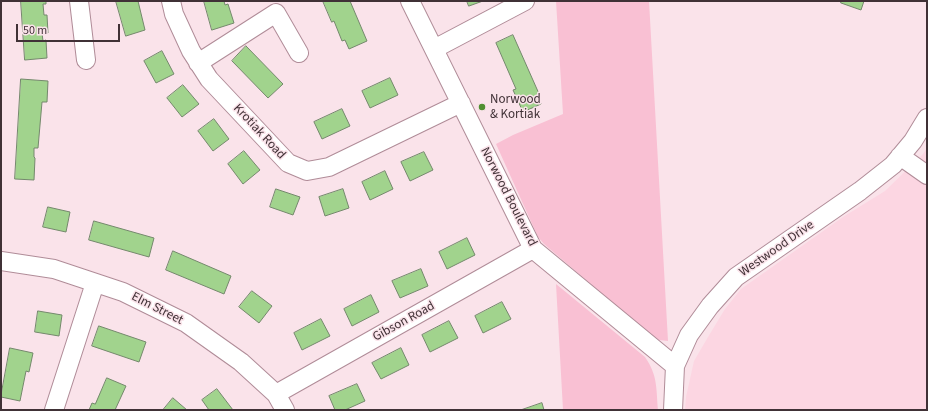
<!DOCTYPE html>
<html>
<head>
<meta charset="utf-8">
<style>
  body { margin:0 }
  #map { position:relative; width:928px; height:411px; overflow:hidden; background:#fae3ea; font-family:"Source Sans 3",sans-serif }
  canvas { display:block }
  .frame { position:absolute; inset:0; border:2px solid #403136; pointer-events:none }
  .scale { position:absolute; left:16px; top:24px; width:104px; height:18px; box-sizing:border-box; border:2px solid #403136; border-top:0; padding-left:5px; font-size:12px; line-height:14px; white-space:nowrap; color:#403136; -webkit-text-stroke:3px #fae3ea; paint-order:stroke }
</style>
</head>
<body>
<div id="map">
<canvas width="928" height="411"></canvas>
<div class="frame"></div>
<div class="scale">50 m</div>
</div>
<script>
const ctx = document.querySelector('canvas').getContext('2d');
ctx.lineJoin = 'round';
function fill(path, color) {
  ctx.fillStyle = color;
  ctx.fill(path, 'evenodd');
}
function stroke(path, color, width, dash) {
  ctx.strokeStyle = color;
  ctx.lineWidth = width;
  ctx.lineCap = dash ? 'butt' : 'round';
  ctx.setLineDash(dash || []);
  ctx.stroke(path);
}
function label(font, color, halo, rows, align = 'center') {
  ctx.font = font + ' "Source Sans 3",sans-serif';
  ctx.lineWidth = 3;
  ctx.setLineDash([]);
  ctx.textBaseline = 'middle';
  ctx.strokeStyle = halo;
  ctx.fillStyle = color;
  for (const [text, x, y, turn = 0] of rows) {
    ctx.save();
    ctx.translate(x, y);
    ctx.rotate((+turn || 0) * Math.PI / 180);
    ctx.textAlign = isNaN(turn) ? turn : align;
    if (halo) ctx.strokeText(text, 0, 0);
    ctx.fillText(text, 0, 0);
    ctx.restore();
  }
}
const built = new Path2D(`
  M927 148V410H685L686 397 694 361 708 337 725 309 741 289 843 217 885 191 923 154Z`);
const green = new Path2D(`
  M556 1H649L668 341 659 340 648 333 544 244 538 237 496 144 513 135 563 114Z
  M556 284 645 357C658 376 656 388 658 410H563Z`);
const building = new Path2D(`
  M21 1H46V4H43L44 15H47L48 33H42L43 41 46 40 47 58 25 60Z
  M116 1H138L145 30 126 36Z
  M204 1H224L225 5 228 4 234 23 212 30Z
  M323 1H350L367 41 349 49 345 40 342 41 334 21 332 22Z
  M467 1H483L469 6Z
  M841 1H864L861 10 841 3Z
  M513 35 540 96 538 97 541 104 523 112 513 90 516 89 496 43Z
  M246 46 283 84 268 98 232 61Z
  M162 51 174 74 156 83 144 61Z
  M390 78 398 95 370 108 362 91Z
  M21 79 48 81 47 102H42L38 148H34V157L35 158 34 180 15 179Z
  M183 85 199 104 182 117 167 98Z
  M342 109 350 126 322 139 314 122Z
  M214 119 229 139 213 151 198 131Z
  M244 151 260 170 243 184 228 164Z
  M424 152 433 170 410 181 401 162Z
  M385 171 393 189 370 200 362 182Z
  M276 189 300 197 293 215 270 207Z
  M343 189 349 208 325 216 319 197Z
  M48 207 70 212 66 232 43 227Z
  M94 221 154 238 149 257 89 240Z
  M467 238 475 255 447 269 439 252Z
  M173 251 231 276 224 294 166 270Z
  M421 269 428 286 400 298 392 281Z
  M252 291 272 306 259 323 239 307Z
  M371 295 379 312 352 326 344 309Z
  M502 302 511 319 483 333 475 316Z
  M38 311 62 315 59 336 35 332Z
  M321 319 330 336 302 350 294 333Z
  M449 321 458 338 430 352 422 335Z
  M99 326 146 342 139 362 92 346Z
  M10 348 33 353 29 372 26 371 20 401 1 397Z
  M401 348 409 365 381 379 372 363Z
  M107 378 126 386 115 410H89L92 403 95 404Z
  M357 384 365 401 345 410H335L329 396Z
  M217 389 233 410H209L202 400Z
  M173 398 187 410H163Z
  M542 403 544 410H521Z`);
const minor = new Path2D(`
  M79 1 86 60
  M171 1 174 14 191 51 209 79 288 163 307 171 329 167 461 103
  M410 1 533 249 675 366
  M434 49 525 1
  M198 63 276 13 299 53
  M900 156 927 175
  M1 261 54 269 123 292 186 323 241 362 276 394 285 410
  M276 394 533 249
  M54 410 95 283
  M673 410 675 366 689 335 710 306 736 277 860 191 893 165 913 141 927 118`);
const markers = [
  [482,107,4,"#508f31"]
];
const poiNames = [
  ["Norwood",490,100],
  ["& Kortiak",490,115]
];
const streetNames = [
  ["Krotiak Road",259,132,47],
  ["Norwood Boulevard",508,197,63],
  ["Westwood Drive",777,249,-35],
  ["Elm Street",157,309,27],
  ["Gibson Road",404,322,-29]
];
fill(built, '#fcd6e2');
fill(green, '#f9c0d3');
fill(building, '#a1d38d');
stroke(building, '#74886c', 1);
stroke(minor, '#b08c98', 20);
stroke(minor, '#fff', 18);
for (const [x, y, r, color] of markers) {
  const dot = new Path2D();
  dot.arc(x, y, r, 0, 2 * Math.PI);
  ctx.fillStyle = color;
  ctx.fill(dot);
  stroke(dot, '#fae3ea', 1.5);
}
label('13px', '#403136', '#fae3ea', poiNames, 'left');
label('13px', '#403136', '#fae3ea', streetNames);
</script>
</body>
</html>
